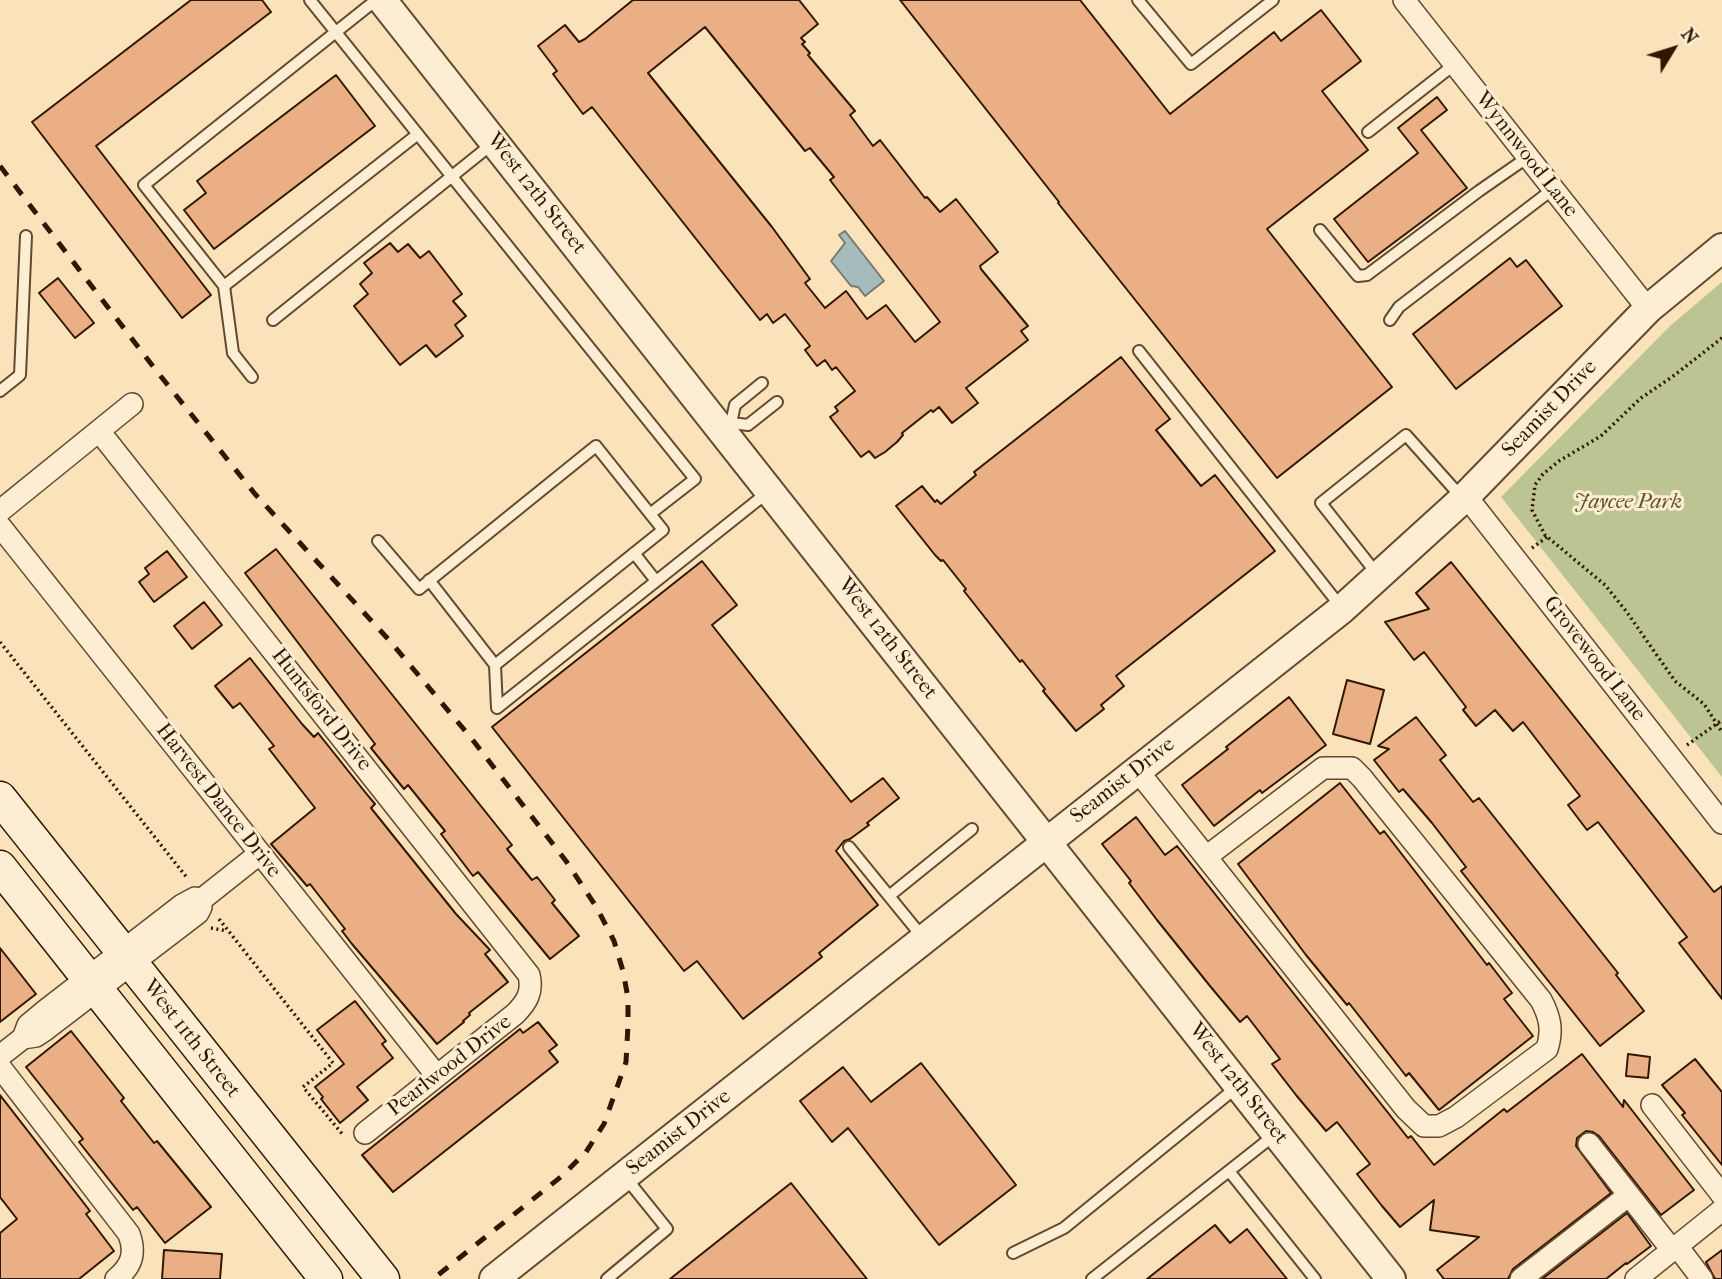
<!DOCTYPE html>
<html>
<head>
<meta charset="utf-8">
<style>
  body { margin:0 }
  #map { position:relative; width:1722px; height:1279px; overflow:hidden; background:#fae3bb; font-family:"IM FELL French Canon",serif }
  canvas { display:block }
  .north { position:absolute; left:1638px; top:14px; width:70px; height:70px; -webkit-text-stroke:5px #fcedd3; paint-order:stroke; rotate:52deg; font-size:19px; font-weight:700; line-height:28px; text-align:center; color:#311600 }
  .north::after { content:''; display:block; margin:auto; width:24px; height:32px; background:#311600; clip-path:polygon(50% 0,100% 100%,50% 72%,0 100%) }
</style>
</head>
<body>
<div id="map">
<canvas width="1722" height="1279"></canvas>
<div class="north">N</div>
</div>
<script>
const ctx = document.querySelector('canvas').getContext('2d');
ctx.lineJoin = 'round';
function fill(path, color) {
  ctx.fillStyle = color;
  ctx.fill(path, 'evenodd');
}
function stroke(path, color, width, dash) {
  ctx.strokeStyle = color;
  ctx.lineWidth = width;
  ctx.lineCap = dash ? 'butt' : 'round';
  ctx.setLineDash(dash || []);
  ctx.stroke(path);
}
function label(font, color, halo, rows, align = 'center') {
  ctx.font = font + ' "IM FELL French Canon",serif';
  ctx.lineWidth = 6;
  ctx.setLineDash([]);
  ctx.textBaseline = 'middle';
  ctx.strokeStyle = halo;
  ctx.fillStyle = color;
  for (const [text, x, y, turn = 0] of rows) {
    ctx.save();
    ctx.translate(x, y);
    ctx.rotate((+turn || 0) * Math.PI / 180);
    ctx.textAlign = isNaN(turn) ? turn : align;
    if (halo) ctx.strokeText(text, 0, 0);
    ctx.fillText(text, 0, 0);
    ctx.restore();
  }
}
const green = new Path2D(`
  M1722 282V777L1501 497 1671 325Z`);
const water = new Path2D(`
  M845 231 884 281 865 296 858 287 851 286 831 261 845 243 839 235Z`);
const building = new Path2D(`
  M191 0H262L271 12 96 146 211 295 182 318 32 122Z
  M633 0H799L818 24 801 38 805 42 802 44 810 53 808 55 855 111 850 115 873 146 880 140 925 198 927 197 940 212 956 199 998 252 980 266 981 269 1028 326 1021 331 1028 340 966 388 978 403 952 423 939 407 933 412 931 410 902 433 903 435 897 442 885 452 875 458 869 451 861 457 830 417 838 411 835 407 855 391 836 367 832 370 825 360 817 366 805 350 810 346 785 314 773 323 767 314 760 320 592 107 583 114 553 74 557 71 538 46 565 25 579 42 585 39ZM705 27 805 151 810 148 834 177 830 180 847 202 940 322 915 342 886 305 867 319 846 291 825 308 805 283 810 279 772 227 648 73Z
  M900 0H1080L1170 114 1274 32 1281 41 1321 10 1361 61 1322 91 1368 150 1267 229 1392 387 1277 478 1058 203 1059 202Z
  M336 75 375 126 214 249 184 210 206 193 197 181Z
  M1437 97 1447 110 1421 130 1467 188 1368 262 1334 219 1418 153 1398 128Z
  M390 243 398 252 408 244 420 258 429 251 462 294 453 301 466 316 455 325 463 336 436 357 426 345 400 365 354 306 368 294 360 284 372 273 364 263Z
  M1510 258 1517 267 1526 260 1562 306 1456 389 1413 334Z
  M58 278 94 323 75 338 39 293Z
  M1121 357 1170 419 1156 430 1201 486 1215 475 1275 551 1116 676 1124 686 1101 705 1104 709 1076 731 1043 691 1045 689 1022 660 1020 662 964 591 966 589 943 560 941 561 935 555 896 506 922 486 935 502 937 500 941 504 976 475 974 472Z
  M276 549 512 845 507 849 532 880 537 877 555 900 552 903 579 936 550 959 478 872 473 876 441 834 445 831 408 785 404 789 371 748 375 744 245 573Z
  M167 551 187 577 154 602 139 582 149 574 145 568Z
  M702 561 737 605 712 625 851 802 883 778 899 798 867 823 869 825 850 839 844 841 836 851 878 905 819 953 822 957 743 1019 697 961 684 971 492 727Z
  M1451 562 1714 892 1722 886V999L1679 943 1687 937 1598 822 1587 830 1568 805 1580 796 1523 722 1513 731 1495 710 1476 726 1463 710 1466 707 1424 652 1414 660 1385 622 1429 609 1416 593Z
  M204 602 222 625 192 649 174 626Z
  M250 658 302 724 314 737 318 733 365 792 375 804 371 808 456 914 490 950 485 954 508 982 469 1013 470 1015 463 1021 464 1022 437 1044 352 944 342 931 345 929 310 884 307 886 271 844 315 808 269 749 274 746 240 703 233 708 215 686Z
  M1347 680 1384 690 1370 744 1333 734Z
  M1289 697 1326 745 1262 793 1260 790 1214 826 1182 785 1228 749 1226 747Z
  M1416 717 1446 755 1440 760 1473 802 1479 798 1618 973 1616 975 1644 1011 1600 1046 1461 871 1466 867 1432 823 1403 789 1399 792 1374 760 1389 749 1378 746Z
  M1340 783 1380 834 1384 831 1487 965 1489 963 1512 993 1504 999 1533 1036 1439 1110 1409 1073 1406 1076 1349 1003 1347 1005 1306 955 1238 864Z
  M1136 817 1165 855 1177 846 1408 1138 1411 1136 1434 1165 1504 1109 1507 1112 1582 1054 1623 1107 1624 1100 1694 1190 1661 1215 1599 1136 1593 1132 1586 1131 1577 1138 1576 1146 1611 1193 1513 1269 1508 1279H1444L1437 1270 1479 1237 1430 1230 1434 1200 1400 1227 1382 1206 1357 1174 1370 1164 1337 1122 1326 1131 1296 1095 1272 1064 1280 1059 1247 1016 1240 1022 1210 986 1157 920 1129 883 1131 881 1102 844Z
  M0 948 36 994 0 1022Z
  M355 1001 386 1041 382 1044 393 1058 357 1087 368 1100 340 1123 321 1099 323 1097 315 1087 344 1064 317 1030Z
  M538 1022 557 1045 549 1051 558 1062 393 1192 362 1155 520 1029 523 1033Z
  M71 1031 124 1098 121 1101 154 1143 157 1141 211 1207 165 1243 137 1207 133 1210 79 1142 83 1139 26 1067Z
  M1628 1054 1650 1057 1648 1078 1626 1076Z
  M1695 1059 1722 1092V1165L1682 1115 1685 1113 1662 1085Z
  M921 1063 1016 1185 939 1245 848 1128 832 1142 800 1101 843 1067 871 1102Z
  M0 1095 90 1211 86 1214 114 1251 79 1279H0V1233L17 1219 0 1197Z
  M791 1183 867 1279H670Z
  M1627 1213 1651 1246 1627 1264 1626 1263 1606 1279H1542Z
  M1215 1225 1230 1243 1247 1229 1287 1279H1147Z
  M164 1250 222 1254 220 1279H162Z
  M1722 1250V1279H1715L1706 1262Z`);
const path = new Path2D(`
  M1722 338 1672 377 1641 398 1601 436 1559 461 1543 474 1535 485 1532 510 1545 535 1605 585 1626 611 1675 681 1704 704 1722 732
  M1532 548 1547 537
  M0 642 188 879
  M1687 745 1722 720
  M219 919 333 1063 303 1087 344 1136
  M211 928 227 931`);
const service = new Path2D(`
  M310 0 695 479 650 514
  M1138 0 1191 64 1273 0
  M1368 132 1455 64
  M1320 230 1358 276 1367 275 1479 191 1528 157
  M224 286 144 185 376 0
  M273 320 492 144
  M1390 320 1399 307 1553 189
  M1139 351 1341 607
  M252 377 233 353 224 286 418 134
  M0 391 20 375 26 236
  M731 423 748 425 777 402
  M723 429 731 423 735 405 762 383
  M378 541 419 589 596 446 663 530 495 665
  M634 553 656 581
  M1377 574 1321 503 1406 435 1463 499
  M429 580 495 665 497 708
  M497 708 768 492
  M849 847 924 939
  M889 896 972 829
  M1229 1171 1315 1279
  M1013 1253 1064 1228 1237 1087
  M607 1279 667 1229 626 1178
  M1092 1279 1277 1133`);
const minor = new Path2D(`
  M1404 0 1648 309
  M99 431 529 975C533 992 527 1002 515 1014L365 1133
  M1466 496 1722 823
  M0 511 132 404
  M0 526 437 1076
  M1137 770 1406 1109 1424 1126H1439L1456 1117 1547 1049C1553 1030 1550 1017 1541 1000L1362 778 1352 768H1323L1206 857
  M201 900 259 854
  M0 1056 23 1038 36 1036 45 1030 198 913 201 907V900L195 898 182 905 46 1010 28 1025 23 1038
  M0 1067 129 1234C136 1253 132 1266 116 1279
  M1652 1105 1722 1195
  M1589 1144 1672 1250
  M1677 1246 1702 1279
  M1521 1279 1629 1195
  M1636 1279 1722 1210`);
const tertiary = new Path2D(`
  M382 0 1391 1279
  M494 1279 1342 609 1463 499 1648 309 1722 248`);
const secondary = new Path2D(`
  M0 798 383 1279
  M0 867 326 1279`);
const rail = new Path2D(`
  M0 166 155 369 255 494 389 640 472 739 566 861 597 908 614 941 623 971 628 998V1025L626 1062 604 1124 586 1152 562 1176 433 1279`);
const streetNames = [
  ["Wynnwood Lane",1526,155,52],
  ["West 12th Street",536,194,52],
  ["Seamist Drive",1550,409,-46],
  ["West 12th Street",887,639,52],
  ["Grovewood Lane",1594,659,52],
  ["Huntsford Drive",321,710,52],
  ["Seamist Drive",1123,781,-38],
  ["Harvest Dance Drive",218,801,52],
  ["West 11th Street",191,1039,52],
  ["Pearlwood Drive",450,1066,-38],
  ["West 12th Street",1238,1084,52],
  ["Seamist Drive",679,1133,-38]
];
const parkNames = [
  ["Jaycee Park",1628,503]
];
fill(green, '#bbc492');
fill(water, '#a5bbbc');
stroke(water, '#777971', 2);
fill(building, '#eaaf85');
stroke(building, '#311600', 2);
stroke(service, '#63492f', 14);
stroke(minor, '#63492f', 24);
stroke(tertiary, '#63492f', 32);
stroke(secondary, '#311600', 35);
stroke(path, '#311600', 3.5, [2, 3.5]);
stroke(service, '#fcedd3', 10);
stroke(minor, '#fcedd3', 21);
stroke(tertiary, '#fcedd3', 28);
stroke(secondary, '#fcedd3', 32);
stroke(rail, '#311600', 5, [12, 12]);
label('21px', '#311600', '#fcedd3', streetNames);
label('italic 21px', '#615333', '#fcedd3', parkNames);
</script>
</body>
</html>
